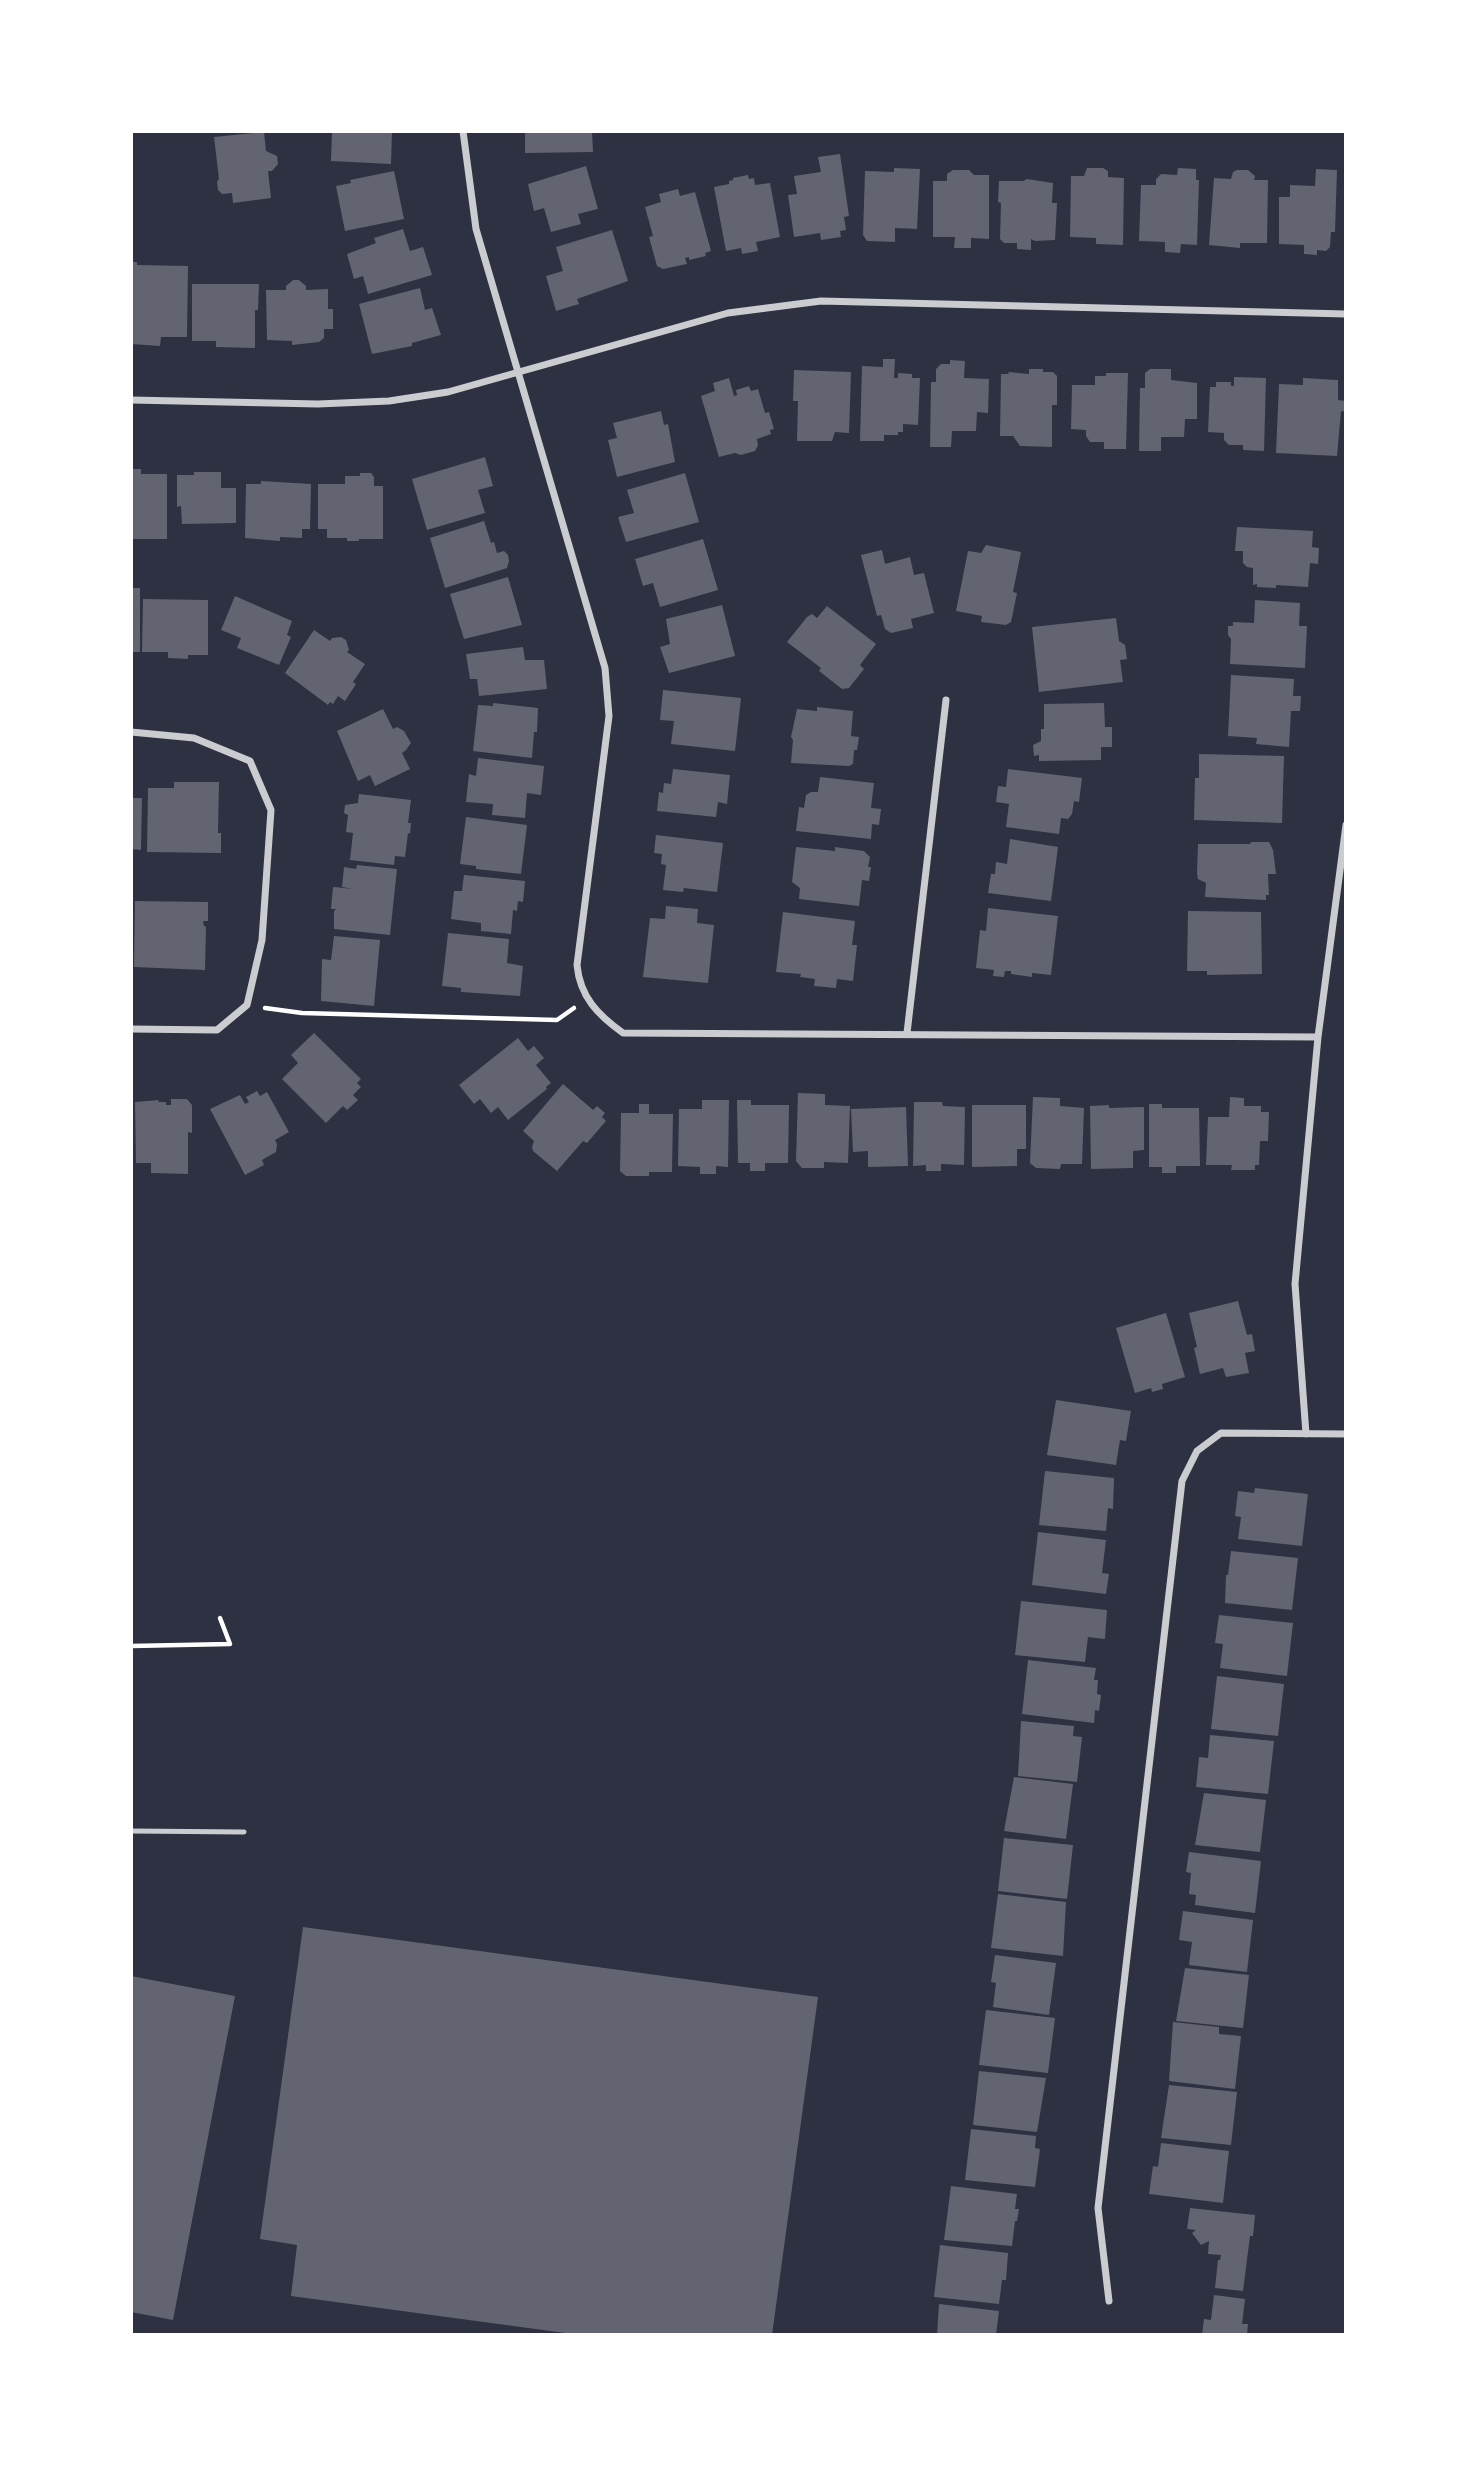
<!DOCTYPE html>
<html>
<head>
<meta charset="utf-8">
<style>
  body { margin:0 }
  #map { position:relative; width:1477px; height:2466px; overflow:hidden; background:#2d3142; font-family:"Golos Text",sans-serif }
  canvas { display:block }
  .frame { position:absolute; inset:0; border:133px solid #fff; pointer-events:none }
</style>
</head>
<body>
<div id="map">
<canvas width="1477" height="2466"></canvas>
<div class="frame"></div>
</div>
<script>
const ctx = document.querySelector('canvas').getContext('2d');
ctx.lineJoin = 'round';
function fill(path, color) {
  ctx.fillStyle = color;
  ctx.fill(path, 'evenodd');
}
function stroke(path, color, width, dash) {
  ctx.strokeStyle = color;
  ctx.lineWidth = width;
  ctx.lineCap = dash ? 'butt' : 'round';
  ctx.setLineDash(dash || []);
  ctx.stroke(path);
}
const building = new Path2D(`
  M332 131H392L391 164 331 161Z
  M525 131H592L593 152 525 153Z
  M264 132 266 151 277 156 278 164 272 171H268L271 198 233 203 232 193 222 194 218 190 217 182 219 179 214 137Z
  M840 154 849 216 844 217 846 230 840 231 841 237 821 240 820 233 794 237 788 195 797 194 794 176 821 172 818 157Z
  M586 166 598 209 578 214 581 224 551 232 544 208 534 211 528 184Z
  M894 168 920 169 917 229 895 228V242L867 241 863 235 865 171 894 172Z
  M1087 168H1103L1108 171V177L1124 178 1123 245 1096 244V238L1070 237 1071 176H1084Z
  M1178 168 1196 169V180H1199L1197 245 1181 244 1180 253 1165 252V242L1139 241 1141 185H1156V179L1161 174 1177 175Z
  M1316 169 1337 170 1335 232H1331L1330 247 1326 251 1317 250V255L1304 254V245L1279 244V197H1290V185L1315 186Z
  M953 170H969L974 175H989V239L971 238V248H954L955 237H933V181H947V174Z
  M1237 170H1248L1255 176 1254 180H1268L1267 243H1240V248L1209 245 1214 178 1231 179 1233 172Z
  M394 171 404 219 345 231 336 186 351 183 350 180Z
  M748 175 749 179 754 178 755 185 770 183 780 237 756 242 758 251 742 254 741 248 726 251 714 187 729 184V181L733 180V178Z
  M1027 179 1053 183 1052 203H1057L1055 240 1035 241 1031 239V250L1017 249V243H1004L1000 239 1001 203 998 202 999 181H1023Z
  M678 189 680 196 695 192 711 251 705 253 706 256 689 260V257L685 258 687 264 663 269 657 266 649 237 653 236 645 207 661 202 659 194Z
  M403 229 410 251 423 247 432 275 368 294 363 276 354 279 347 254 376 243 374 238Z
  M612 230 628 281 577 299 579 304 556 311 546 276 563 271 556 247Z
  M131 262H137V265L188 266 187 337H161L160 346 131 344Z
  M293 280H299L306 286V290L328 289V309H333V329H324V338L319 342 292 345V341L267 340 266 290H286V286Z
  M192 284H259L258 310H255V348L216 347V341H192Z
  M420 288 425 310 432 308 441 335 412 343V346L372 354 359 304Z
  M883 359H895L894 378H898V373L912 374V378H920L918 425 903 424V432H898V435H884V441H860L862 366 883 367Z
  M950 360 965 361 964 378 989 379 988 413 977 412 976 431H952L951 447H930L931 382H936V369L941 364H950Z
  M1029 369H1043V372H1053L1057 376V405H1052V447L1020 446 1013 436H1000L1001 374H1009L1008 372 1029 374Z
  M1150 369H1171V380L1197 383V419H1185L1184 437H1161V451H1139L1140 388H1145V373Z
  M794 370 851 372 849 433 835 432 832 441H797L798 401H793Z
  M1106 373H1128L1126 449H1104V442H1090L1086 436V430L1071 429 1072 385H1095V376H1106Z
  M1234 377 1266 378 1264 451 1243 450V445H1229L1224 440V433L1208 432 1210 387H1216V382H1231V386H1234Z
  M729 378 734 396 737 395 736 390 749 386 751 391 758 389 765 413 769 412 774 429 770 430 771 434 757 439 758 445 755 451 741 455 735 453 719 457 701 396 715 391 713 383Z
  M1303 378 1338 380V400L1346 401V412L1341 411 1337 456 1276 453 1279 384 1303 385Z
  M661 411 664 425 668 424 675 462 617 477 608 440 617 438 613 423Z
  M485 457 493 486 478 490 485 513 427 530 412 479Z
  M131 469H141V474H167V539H131Z
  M194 472H221V488H236V523L182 524 181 506 177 507V475H194Z
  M360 473H371L374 477V486H383V539H359V541H347V538H327V529H318V484H345V476H360Z
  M685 473 699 522 626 542 618 517 634 513 627 490Z
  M261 481 311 484 310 529H302V538L280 537V541L245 538 246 484H261Z
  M484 521 491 543 494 542 497 553 504 551 508 555 509 561 507 568 445 588 430 538Z
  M1237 527 1313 531 1312 547 1319 548 1318 564 1310 563 1308 587 1276 585V588L1257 587V584L1253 585V568L1247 567 1243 563V551H1235Z
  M703 539 718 590 660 607 653 583 643 586 635 559Z
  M986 545 1021 552 1013 592 1017 593 1011 622 1006 625 981 622 982 616 956 611 968 551 981 553Z
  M882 550 885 564 910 557 914 575 924 573 934 613 911 619 913 628 891 633 885 629 881 615 877 616 861 555Z
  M508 577 522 625 464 639 450 594Z
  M131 588H140V652H131Z
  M235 596 292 621 287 635 291 637 279 665 237 648 241 638 221 630Z
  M143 599 208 600V655H188V659L168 658V652H142Z
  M1255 600 1300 603 1299 626H1307L1305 668 1230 664 1231 639 1228 635V626H1233V622L1254 623Z
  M722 605 735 656 669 673 660 647 670 644 666 619Z
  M827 606 876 644 860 665 864 669 849 688 842 689 819 671 821 668 787 642 807 617 812 614 817 618Z
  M1116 618 1119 641 1125 645 1127 659 1120 660 1123 682 1039 692 1032 627Z
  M314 630 330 641 332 638 341 637 346 640 349 650 347 652 365 664 353 682 356 684 345 701 338 696 333 704 330 702 328 705 285 673Z
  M523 647 525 660H544L547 689 479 696 477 679H470L466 654Z
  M1231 675 1294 679 1293 696H1301L1300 711H1291L1289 747 1256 744 1257 738 1228 736Z
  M663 690 741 698 735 751 671 744 674 721 660 720Z
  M493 703 538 708 537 732H534L532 758 473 751 478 705 493 706Z
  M1104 703 1105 727H1112V747H1101V760L1039 761V755L1034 756 1033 745 1041 741V729H1044V704Z
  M817 707 853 711 851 736 859 737 857 750H854L853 764 849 766 791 763 793 740 791 737 797 709 817 711Z
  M383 709 393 729 397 727 404 731 411 743 406 750 402 753 410 769 375 786 370 775 358 781 337 731Z
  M1199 754 1284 756 1282 823 1194 820 1195 778H1199Z
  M478 758 544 766 541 795 527 793 525 818 492 815 493 804 466 802 469 774 476 776Z
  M673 769 730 775 727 804 718 802 716 817 657 811 659 792 663 793 664 783 671 784Z
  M1008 769 1082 778 1079 802 1074 801 1072 814 1068 819 1061 818 1059 834 1006 827 1009 804 996 802 998 786 1006 787Z
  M820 777 874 783 871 808 881 809 879 825 872 824 871 839 796 831 799 807 804 808 806 795 811 792H818Z
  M174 782H219L218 833H221V853L147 852 148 788H174Z
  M359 794 411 800 408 823H411L410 834 408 833 405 857 395 856 394 865 350 860 353 833 346 832 348 815 344 813 345 805 358 803Z
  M131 798H142L141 850 131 849Z
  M466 817 527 825 521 874 476 869V866L460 864Z
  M656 835 723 843 717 892 684 888 683 892 663 890 666 865 661 864 662 854 654 853Z
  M1010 839 1058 847 1051 901 988 893 991 874H995L996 862 1007 864Z
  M1251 842H1269L1273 850 1276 874H1268L1269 895H1266V900L1205 897 1206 883 1198 879 1197 874 1198 844H1250Z
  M796 847 835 851V847L864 851 870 857 868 867H871L869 881 862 880 859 906 799 899 800 888 792 882Z
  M357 865 397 869 390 935 334 929V911L336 909H331L333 887 354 889 342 887 344 867 356 869Z
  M464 875 525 881 523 902 518 901 517 911 513 910 511 934 481 931V923L451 919 454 891H462Z
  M135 901 208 902V921H203L204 926 206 927 205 970 134 967Z
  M666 906 698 909 697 923 714 925 708 983 643 977 650 918 665 919Z
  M988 908 1058 916 1051 975 1032 973V977L1011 974V971H1005L1004 977 993 976 994 970 976 968 980 930 986 931Z
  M1188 911 1261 912 1262 974 1207 975V971H1187Z
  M783 912 855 921 852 945H857L853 981 837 979 836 988 814 986 815 979 800 977 801 974 776 972Z
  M448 933 509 939 507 963 523 966 520 996 461 992V988L442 986Z
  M334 936 380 940 374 1006 321 1001 322 959 331 960Z
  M314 1033 361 1079 357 1083 361 1087 353 1095 358 1100 347 1110 343 1106 326 1123 282 1079 298 1063 291 1055Z
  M518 1038 528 1051 534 1046 544 1058 536 1065 551 1083 546 1087 547 1089 508 1120 498 1107 491 1113 480 1099 474 1104 459 1085Z
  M563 1084 593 1110 597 1106 605 1113 602 1117 606 1121 587 1143 583 1141 557 1171 533 1151 532 1147 534 1141 523 1131Z
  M257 1091 260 1096 267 1092 289 1132 275 1140 277 1144 276 1152 262 1160 264 1165 245 1175 210 1109 240 1095 245 1104 249 1102 246 1097Z
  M798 1093 825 1094V1105L850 1106 848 1163 824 1162V1168H802L796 1161Z
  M1033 1097 1060 1098V1106L1084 1108 1082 1164H1061L1060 1169 1036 1168 1030 1163Z
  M1230 1097 1244 1098V1106H1261V1112H1269L1268 1141H1260L1259 1165H1255V1170H1231L1232 1165H1206L1208 1117H1229Z
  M171 1099H187L192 1105V1133L188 1132V1174L151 1173V1163H136L135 1102 159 1100 158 1102H166V1105H171Z
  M702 1100H729L728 1167 716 1166V1174H700V1167L678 1166 679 1109H702Z
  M737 1100H751V1105H789L788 1163H765V1171H750V1163H738Z
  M914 1102H942L943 1106 965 1107 964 1165 941 1164V1171H926V1165L913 1166Z
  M639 1104H649V1114H673L672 1172H649V1176H626L620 1171 621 1113H639Z
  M1149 1104H1162V1108H1199L1200 1166H1176V1173H1162V1167H1149Z
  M972 1105H1026V1149H1017V1166L972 1167Z
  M1109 1105V1108L1144 1107V1150L1133 1151V1168L1091 1169 1090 1106Z
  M906 1107 908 1166 868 1167V1151L853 1152 851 1109Z
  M1238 1301 1247 1335 1252 1334 1255 1351 1245 1353 1249 1373 1226 1377 1223 1368 1200 1374 1194 1348 1197 1347 1189 1313Z
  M1166 1313 1185 1377 1162 1384 1163 1389 1152 1392 1151 1388 1135 1393 1116 1328Z
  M1056 1400 1131 1411 1126 1441 1120 1440 1116 1465 1047 1455Z
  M1045 1471 1114 1478 1113 1509 1108 1508 1106 1531 1039 1525Z
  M1255 1488 1308 1494 1302 1546 1238 1539 1241 1517 1235 1516 1238 1491 1254 1493Z
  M1038 1532 1106 1540 1102 1573 1109 1574 1106 1594 1032 1585Z
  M1231 1551 1298 1558 1292 1610 1225 1603 1226 1575H1228Z
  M1021 1601 1107 1610 1105 1639 1088 1637 1085 1662 1015 1655Z
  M1219 1615 1293 1623 1287 1676 1220 1668 1223 1644 1215 1643Z
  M1028 1660 1096 1668 1094 1680H1098L1097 1694 1101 1695 1099 1711 1095 1710 1094 1723 1022 1714Z
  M1217 1676 1284 1684 1278 1736 1211 1729Z
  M1021 1721 1074 1726 1073 1736 1082 1737 1077 1782 1018 1776Z
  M1210 1735 1274 1741 1268 1794 1196 1787 1199 1757 1208 1758Z
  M1014 1777 1073 1784 1066 1839 1004 1831Z
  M1204 1793 1266 1800 1260 1852 1195 1845Z
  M1004 1838 1073 1845 1067 1899 998 1891Z
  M1189 1852 1261 1861 1255 1913 1195 1905 1196 1895 1189 1894 1191 1873 1186 1872Z
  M998 1894 1066 1902 1063 1956 991 1948Z
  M1183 1911 1253 1920 1247 1972 1189 1965 1192 1942 1179 1940Z
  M303 1927 818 1997 772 2335H580L291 2296 297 2245 260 2239Z
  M995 1955 1056 1963 1049 2015 993 2007 996 1983 991 1982Z
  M1185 1968 1249 1975 1243 2028 1176 2021Z
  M131 1976 235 1996 173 2320 131 2312Z
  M986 2010 1055 2018 1048 2073 979 2065Z
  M1173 2022 1219 2027V2034L1241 2036 1235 2089 1169 2081Z
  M979 2071 1046 2078 1037 2132 973 2125Z
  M1169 2085 1237 2092 1231 2145 1161 2138Z
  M971 2129 1036 2136 1035 2148 1040 2149 1035 2187 965 2180Z
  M1161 2143 1229 2151 1223 2203 1149 2194 1153 2166 1158 2167Z
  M951 2186 1017 2194 1015 2209H1019L1017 2221H1015L1012 2246 944 2240Z
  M1190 2208 1255 2215 1253 2236H1250L1243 2291 1215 2288 1218 2260H1220L1221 2255 1208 2254 1209 2241 1201 2245 1192 2233 1196 2230 1187 2229Z
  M940 2245 1008 2253 1006 2280H1002L999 2304 934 2297Z
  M1214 2295 1245 2299 1242 2324H1248L1247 2335H1202L1204 2319 1211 2320Z
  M939 2304 999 2311 996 2335H937Z`);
const path = new Path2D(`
  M265 1008 302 1013 557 1020 574 1008
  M131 1646 230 1644 220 1618`);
const service = new Path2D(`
  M131 1831 244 1832`);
const minor = new Path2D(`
  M463 131 476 229 605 668 609 716 577 965C580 997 598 1015 623 1033L1318 1037
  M131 400 318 404 389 401 448 392 728 313 821 301 1346 314
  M131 732 194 738 250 761 271 810 262 940 247 1005 217 1030 131 1029
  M907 1033 946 700
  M1306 1434 1295 1284 1318 1037 1346 825
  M1109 2301 1098 2208 1182 1481 1197 1451 1221 1433 1346 1434`);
fill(building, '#626471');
stroke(path, '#fff', 4.5);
stroke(service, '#caccd0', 5);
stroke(minor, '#caccd0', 7);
</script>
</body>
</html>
